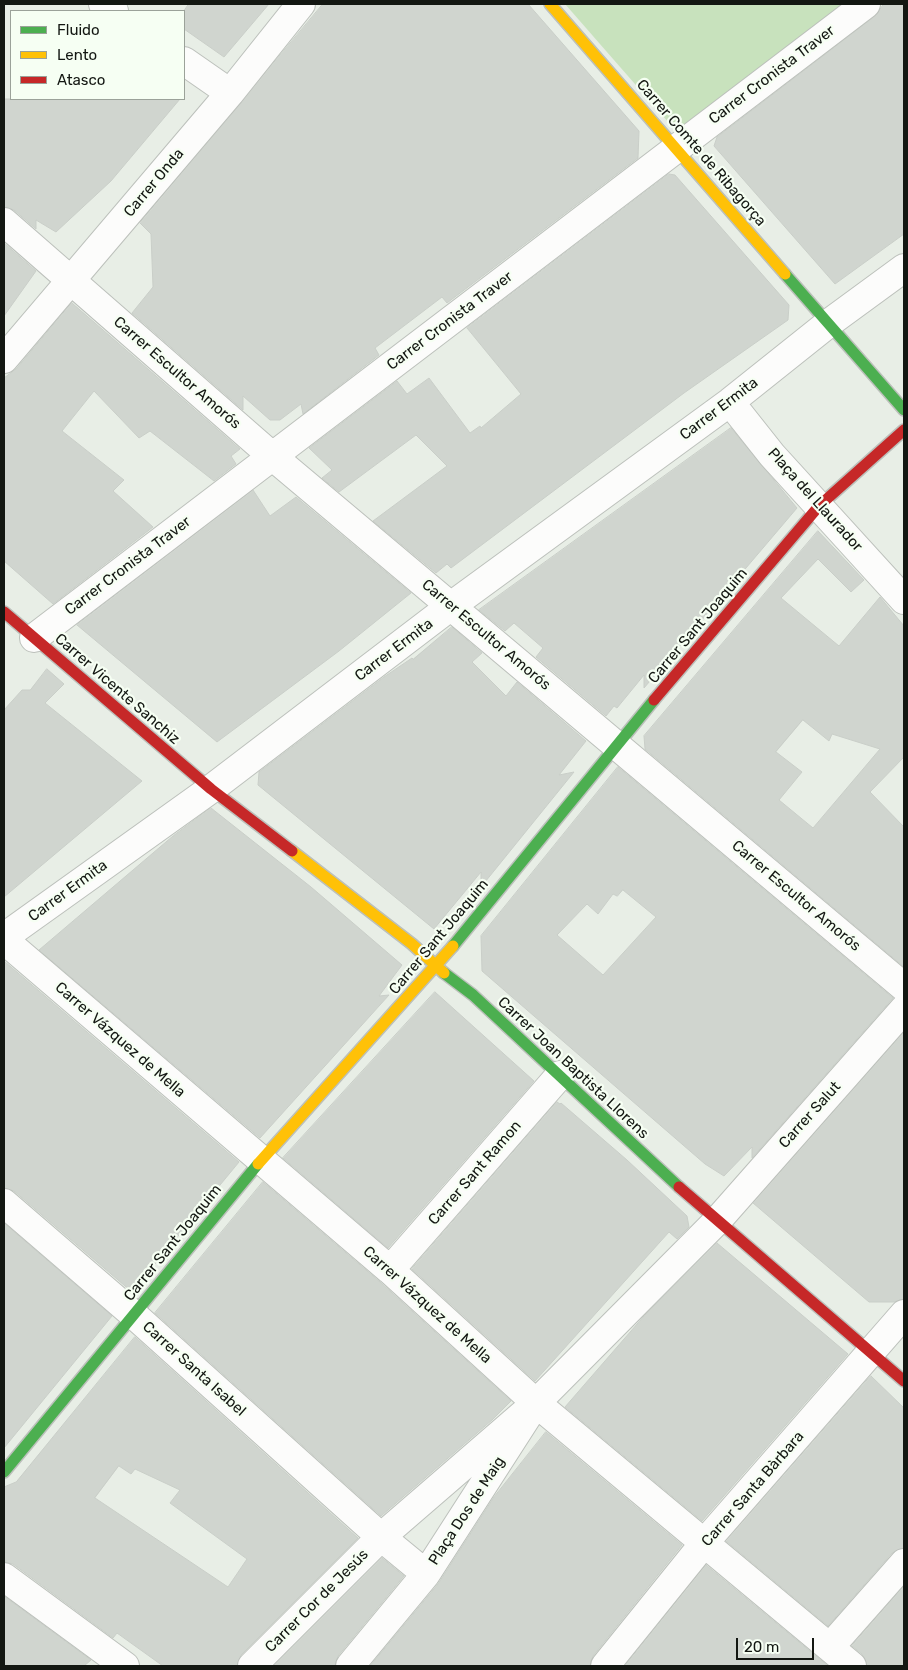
<!DOCTYPE html>
<html>
<head>
<meta charset="utf-8">
<style>
  body { margin:0 }
  #map { position:relative; width:908px; height:1670px; overflow:hidden; background:#e8eee6; font-family:Rubik,sans-serif }
  canvas { display:block }
  .frame { position:absolute; inset:0; border:5px solid #131712; pointer-events:none }
  .legend { position:absolute; left:10px; top:10px; width:175px; height:90px; box-sizing:border-box; background:#f6fff3; border:1px solid #9ba299; margin:0; padding:6px 9px; list-style:none; font-size:15px; color:#131712 }
  .legend li { display:flex; align-items:center; gap:10px; height:25px }
  .legend b { width:25px; border:1px solid #9ba299 }
  .scale { position:absolute; left:736px; top:1638px; width:78px; height:22px; box-sizing:border-box; border:2px solid #131712; border-top:0; padding-left:6px; font-size:15px; line-height:18px; white-space:nowrap; color:#131712; -webkit-text-stroke:4px #f6fff3; paint-order:stroke }
</style>
</head>
<body>
<div id="map">
<canvas width="908" height="1670"></canvas>
<div class="frame"></div>
<ul class="legend">
<li><b style="height:6px;background:#4caf50"></b>Fluido</li>
<li><b style="height:6px;background:#ffc107"></b>Lento</li>
<li><b style="height:6px;background:#c62828"></b>Atasco</li>
</ul>
<div class="scale">20 m</div>
</div>
<script>
const ctx = document.querySelector('canvas').getContext('2d');
ctx.lineJoin = 'round';
function fill(path, color) {
  ctx.fillStyle = color;
  ctx.fill(path, 'evenodd');
}
function stroke(path, color, width, dash) {
  ctx.strokeStyle = color;
  ctx.lineWidth = width;
  ctx.lineCap = dash ? 'butt' : 'round';
  ctx.setLineDash(dash || []);
  ctx.stroke(path);
}
function label(font, color, halo, rows, align = 'center') {
  ctx.font = font + ' Rubik,sans-serif';
  ctx.lineWidth = 4.5;
  ctx.setLineDash([]);
  ctx.textBaseline = 'middle';
  ctx.strokeStyle = halo;
  ctx.fillStyle = color;
  for (const [text, x, y, turn = 0] of rows) {
    ctx.save();
    ctx.translate(x, y);
    ctx.rotate((+turn || 0) * Math.PI / 180);
    ctx.textAlign = isNaN(turn) ? turn : align;
    if (halo) ctx.strokeText(text, 0, 0);
    ctx.fillText(text, 0, 0);
    ctx.restore();
  }
}
const green = new Path2D(`
  M565 4H864L676 131Z`);
const building = new Path2D(`
  M189 4H269L224 57 184 29V11Z
  M323 4H528L639 131 638 158 447 303 442 297 375 348 379 355 303 414 301 404 280 420H270L243 396V410L132 313 153 287 151 234 140 223Z
  M884 4H904V234L835 284 714 146 717 137 875 16Z
  M4 99H180L111 181 56 232 36 220V229L14 210 4 207Z
  M669 174 675 175 789 305 788 320 684 393 451 568 447 564 436 573 373 521 447 466 416 435 339 492 322 478 332 470 309 448 397 381 407 394 429 378 470 433 480 426 481 428 521 394 467 328Z
  M4 243 36 271 4 316Z
  M72 303 240 449 231 456 236 464 214 481 150 431 139 438 94 391 62 431 124 480 113 491 153 527 53 604 4 561V378L16 369Z
  M731 428 797 508 644 688V675L617 708 614 706 606 716 536 657 543 648 514 623 505 631 479 610Z
  M253 490 270 516 296 497 411 593 339 651 217 742 77 625Z
  M818 531 864 580 851 592 818 559 781 598 839 646 880 597 904 626V757L870 792 904 827V967L645 749 644 736ZM803 720 829 741 832 734 880 749 813 828 779 800 802 772 776 752Z
  M452 627 482 653 472 662 506 696 517 682 586 741 559 775 574 772 481 887V872L434 929 258 785 259 772 384 677 412 658 413 659Z
  M47 669 64 684 45 703 142 781 4 897V710L22 690H30Z
  M618 767 893 998 752 1158V1147L724 1176 705 1164 482 971 481 936ZM623 890 656 917 603 975 557 935 587 904 598 914 613 894 617 896Z
  M211 808 311 887 402 965 379 996 389 995 260 1138 39 950 173 836Z
  M4 961 239 1162 132 1292 14 1191 4 1188Z
  M435 992 534 1081 388 1248 283 1158Z
  M904 1032V1299L894 1302H869L753 1203Z
  M557 1102 560 1104 561 1103 627 1160 687 1216 689 1227 677 1239 669 1232 535 1381 412 1269Z
  M263 1182 380 1282 511 1401 492 1420 381 1516 155 1313Z
  M4 1223 112 1316 4 1448Z
  M717 1243 848 1354 702 1521 565 1407 644 1316Z
  M135 1337 358 1538 241 1655 237 1666H163L117 1633 113 1638 13 1564 4 1562V1487L16 1482ZM119 1466 131 1474 135 1469 180 1490 170 1503 247 1559 228 1587 95 1498Z
  M871 1376 904 1408V1548L892 1553 828 1626 726 1541Z
  M546 1432 682 1545 593 1656 590 1666H370L438 1584 494 1497Z
  M382 1558 404 1576 338 1656 335 1666H274Z
  M706 1565 828 1666H625Z
  M904 1586V1666H867L862 1654 852 1646Z
  M4 1596 91 1660 84 1666H4Z`);
const street = new Path2D(`
  M103 4 114 11
  M184 61 230 93
  M4 222 272 456 904 987
  M4 359 230 93 301 4
  M730 402 772 455 904 600
  M34 638 866 4
  M4 937 211 789 451 606 730 402 829 323 904 268
  M4 940 390 1270 536 1403 852 1666
  M4 1203 134 1315 381 1537 252 1666
  M390 1270 560 1075
  M536 1403 426 1574 381 1537 536 1403 717 1221 904 1009
  M4 1577 125 1666
  M830 1647 904 1563
  M350 1666 426 1574
  M605 1666 705 1542 904 1314`);
const fast = new Path2D(`
  M785 274 904 410
  M453 946 654 700
  M444 973 473 995 679 1187
  M4 1472 258 1164`);
const slow = new Path2D(`
  M550 4 785 274
  M292 851 412 944 444 973
  M258 1164 453 946`);
const jam = new Path2D(`
  M4 612 211 789 292 851
  M654 700 819 506 904 430
  M679 1187 904 1381`);
const streetNames = [
  ["Carrer Cronista Traver",772,75,-37],
  ["Carrer Comte de Ribagorça",701,153,49],
  ["Carrer Onda",154,183,-50],
  ["Carrer Cronista Traver",450,321,-37],
  ["Carrer Escultor Amorós",177,373,41],
  ["Carrer Ermita",719,409,-37],
  ["Plaça del Llaurador",815,500,48],
  ["Carrer Cronista Traver",128,566,-37],
  ["Carrer Sant Joaquim",698,626,-50],
  ["Carrer Escultor Amorós",486,635,40],
  ["Carrer Ermita",394,650,-37],
  ["Carrer Vicente Sanchiz",117,689,41],
  ["Carrer Ermita",68,891,-36],
  ["Carrer Escultor Amorós",796,896,40],
  ["Carrer Sant Joaquim",439,937,-50],
  ["Carrer Vázquez de Mella",120,1040,41],
  ["Carrer Joan Baptista Llorens",573,1068,43],
  ["Carrer Salut",810,1115,-48],
  ["Carrer Sant Ramon",475,1173,-49],
  ["Carrer Sant Joaquim",173,1243,-51],
  ["Carrer Vázquez de Mella",427,1305,42],
  ["Carrer Santa Isabel",194,1369,42],
  ["Carrer Santa Bàrbara",753,1489,-49],
  ["Plaça Dos de Maig",467,1511,-57],
  ["Carrer Cor de Jesús",317,1601,-45]
];
fill(green, '#c8e2bd');
fill(building, '#d0d5cf');
stroke(building, '#c9cec8', 1);
stroke(street, '#bcc0bb', 30);
stroke(fast, '#bcc0bb', 14);
stroke(slow, '#bcc0bb', 14);
stroke(jam, '#bcc0bb', 14);
stroke(street, '#fcfcfb', 28);
stroke(fast, '#4caf50', 11);
stroke(slow, '#ffc107', 11);
stroke(jam, '#c62828', 11);
label('15px', '#131712', '#f6fff3', streetNames);
</script>
</body>
</html>
